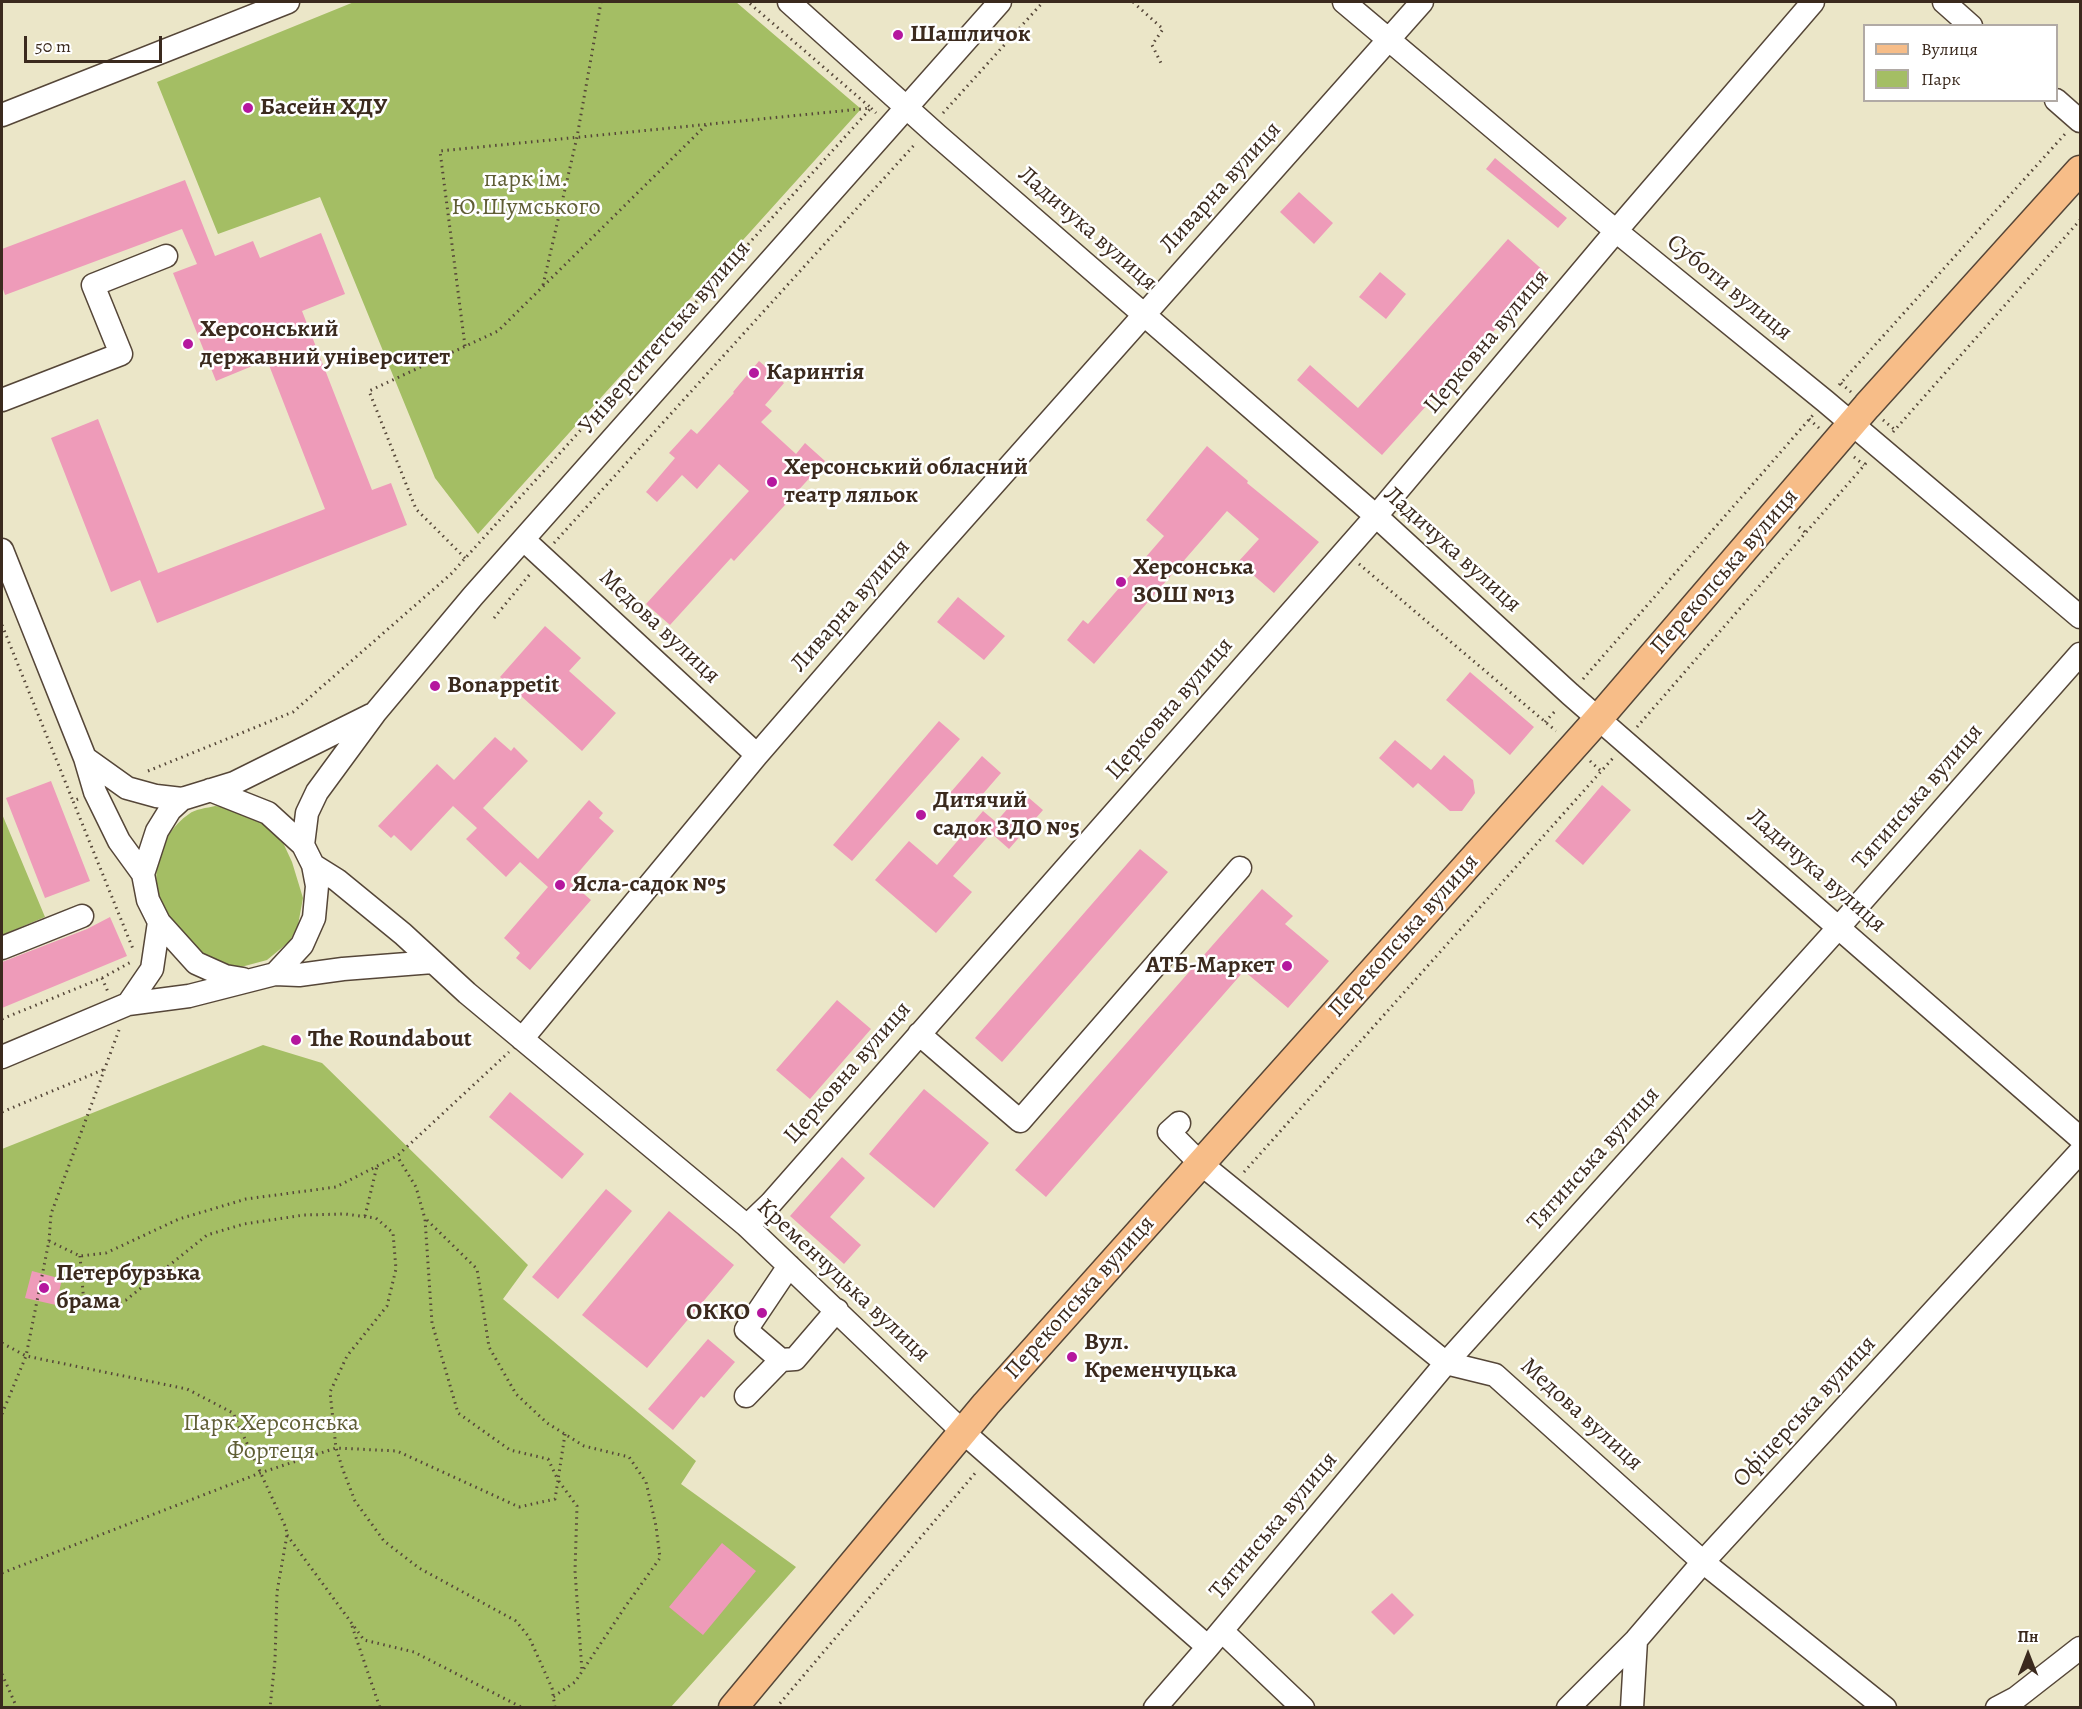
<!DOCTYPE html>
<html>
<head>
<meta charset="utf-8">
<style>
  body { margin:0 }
  #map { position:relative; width:2082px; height:1709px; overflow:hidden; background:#ebe6c8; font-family:Alegreya,serif }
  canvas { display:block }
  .frame { position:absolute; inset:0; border:3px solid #3b2a1e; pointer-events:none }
  .legend { position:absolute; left:1863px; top:24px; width:195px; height:78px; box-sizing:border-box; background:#fff; border:2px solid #b1aaa5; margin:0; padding:8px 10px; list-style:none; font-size:18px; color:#3b2a1e }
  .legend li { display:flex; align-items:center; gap:12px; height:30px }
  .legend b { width:30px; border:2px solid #b1aaa5 }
  .north { position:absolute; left:1998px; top:1625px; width:60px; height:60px; -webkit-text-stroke:4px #fff; paint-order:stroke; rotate:0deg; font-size:16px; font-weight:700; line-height:24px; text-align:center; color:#3b2a1e }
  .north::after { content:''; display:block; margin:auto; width:21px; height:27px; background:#3b2a1e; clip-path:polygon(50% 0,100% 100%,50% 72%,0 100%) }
  .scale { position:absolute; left:24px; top:36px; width:138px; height:27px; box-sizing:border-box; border:3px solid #3b2a1e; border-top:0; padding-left:8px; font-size:18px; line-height:21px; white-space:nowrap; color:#3b2a1e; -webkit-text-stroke:4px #fff; paint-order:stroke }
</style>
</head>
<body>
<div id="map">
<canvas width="2082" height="1709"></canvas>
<div class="frame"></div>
<ul class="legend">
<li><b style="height:8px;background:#f7bd88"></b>Вулиця</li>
<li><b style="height:16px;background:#a4be64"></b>Парк</li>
</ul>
<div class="north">Пн</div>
<div class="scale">50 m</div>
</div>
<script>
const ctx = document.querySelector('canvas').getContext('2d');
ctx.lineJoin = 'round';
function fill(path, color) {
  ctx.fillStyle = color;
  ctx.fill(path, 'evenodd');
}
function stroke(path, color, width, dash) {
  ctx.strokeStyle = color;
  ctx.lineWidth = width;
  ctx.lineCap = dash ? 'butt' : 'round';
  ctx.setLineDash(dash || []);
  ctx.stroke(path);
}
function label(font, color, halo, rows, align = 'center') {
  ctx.font = font + ' Alegreya,serif';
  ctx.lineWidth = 5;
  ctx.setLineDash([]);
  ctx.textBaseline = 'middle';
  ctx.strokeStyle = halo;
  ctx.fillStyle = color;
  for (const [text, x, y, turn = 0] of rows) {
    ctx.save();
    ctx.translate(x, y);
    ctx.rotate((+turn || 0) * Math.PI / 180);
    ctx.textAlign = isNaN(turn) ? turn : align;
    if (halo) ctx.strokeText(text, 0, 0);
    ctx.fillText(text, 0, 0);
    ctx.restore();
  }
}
const green = new Path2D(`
  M354 2H736L861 109 478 534 435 478 320 197 218 234 157 82Z
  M215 806 243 809 279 834 292 862 303 898 298 925 290 941 267 960 241 967 207 963C197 952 169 925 164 914 148 879 157 836 189 814 195 809 207 808 215 806Z
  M2 814 45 917 2 935Z
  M263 1045 322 1063 528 1265 503 1299 696 1461 681 1484 796 1567 671 1707 2 1708V1149Z`);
const building = new Path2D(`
  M1495 158 1567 218 1558 228 1486 169Z
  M185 180 215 256 253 241 260 258 321 233 345 294 302 311 372 490 391 483 407 525 157 623 140 580 111 592 51 438 98 419 158 573 325 509 267 360 216 381 173 273 197 264 182 229 5 295 2 286V249Z
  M1299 192 1333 223 1314 244 1280 212Z
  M1508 239 1546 273 1382 455 1297 380 1310 365 1358 408Z
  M1380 272 1406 294 1386 319 1359 297Z
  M759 361 784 383 765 405 772 411 761 422 796 454 805 443 825 461 734 561 731 558 670 625 646 604 749 491 719 464 697 489 682 475 657 502 646 492 675 458 669 453 691 429 697 434 734 393 733 392Z
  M1207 446 1248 481 1247 483 1319 542 1274 593 1238 562 1259 539 1227 511 1094 664 1067 640 1083 620 1088 624 1164 536 1146 520Z
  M958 597 1005 636 984 660 937 622Z
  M545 626 581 658 569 671 616 713 582 751 500 677Z
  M1470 672 1534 727 1510 755 1446 700Z
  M939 721 960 739 852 861 833 845Z
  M495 737 511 751 514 747 528 761 483 808 538 859 589 800 603 813 599 818 614 831 570 882 591 900 530 970 516 958 520 953 504 938 548 887 520 862 506 877 466 839 477 828 453 806 411 851 394 835 391 838 378 826 437 764 454 780Z
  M1395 740 1431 770 1444 755 1473 780 1475 793 1462 811H1450L1418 783 1413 788 1379 758Z
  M982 756 1001 773 969 810 950 793Z
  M51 781 90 881 45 898 6 798Z
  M1602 785 1631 810 1583 865 1555 841Z
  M1022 792 1043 810 1009 849 991 833 953 876 972 892 936 933 875 880 909 841 937 865 983 811 996 822Z
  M1140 849 1168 872 1002 1062 975 1038Z
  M1262 889 1293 916 1285 924 1329 961 1288 1008 1244 971 1046 1197 1015 1170Z
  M110 917 127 956 2 1008V962L87 929Z
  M837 1000 871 1029 810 1099 776 1070Z
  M924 1089 989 1143 934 1208 869 1154Z
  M510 1092 584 1154 562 1179 489 1117Z
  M842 1157 865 1178 830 1217 861 1245 844 1264 790 1216Z
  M606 1189 632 1211 558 1299 532 1277Z
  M669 1211 734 1265 647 1368 582 1315Z
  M32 1271 62 1279 56 1305 25 1298Z
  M708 1339 735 1362 704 1398 701 1396 673 1430 648 1409Z
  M722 1543 756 1571 703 1635 669 1607Z
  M1392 1593 1414 1615 1394 1635 1371 1612Z`);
const path = new Path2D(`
  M1133 2 1163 29 1152 45 1162 65
  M943 113 1043 2
  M543 285 577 137 601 2
  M465 346 440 151 871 108 876 113
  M1841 383 1851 392
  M1839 385 2065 134
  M1809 419 1819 428
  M1883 420 1894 429
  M1893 432 2080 220
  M1854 457 1864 465
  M1799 527 1805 532
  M554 543 916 143
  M465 558 416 509 369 391 498 331 706 125
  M1359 564 1556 731
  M494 618 530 574
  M2 625 73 801
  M1583 679 1813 415
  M1545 722 1557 709
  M1637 727 1867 462
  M1590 761 1601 771
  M148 771 293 712 451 574 871 108 748 2
  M78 799 73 801 133 949
  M102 978 108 992
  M2 1019 102 978 131 962
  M2 1112 105 1069
  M1244 1172 1613 758
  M365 1216 377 1166
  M427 1220 477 1269 489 1347 516 1394 547 1423 584 1446 629 1457 646 1482 656 1526 660 1558 625 1607 575 1682 553 1697
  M49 1241 80 1256 106 1253 179 1219 246 1199 336 1187 397 1156 509 1052
  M80 1256 84 1304 114 1303 126 1300 207 1235 244 1224 304 1215 345 1214 376 1218 393 1233 396 1269 387 1306 347 1356 330 1392 336 1448 343 1470 355 1501 384 1541 419 1568 516 1621 529 1637 552 1688 555 1708
  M2 1343 26 1356 187 1389 233 1413 286 1528 287 1535 277 1592 275 1660 270 1708
  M2 1414 26 1356 49 1241 51 1214 119 1030
  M565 1434 558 1480 577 1506 575 1571 582 1671
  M287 1535 364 1640 414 1652 523 1708
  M2 1573 260 1473 336 1448 397 1451 519 1507 555 1499 558 1480 548 1459 510 1450 458 1413 432 1323 425 1219 416 1187 397 1156
  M352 1626 380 1708
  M2 1674 17 1708
  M776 1708 977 1471`);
const minor = new Path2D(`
  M789 2 937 135 1376 516 1570 694 2080 1138
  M1344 2 1616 231 1825 401 2080 617
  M1944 2 1971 26
  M2056 100 2080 121
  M2 115 288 2
  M2 400 121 354 93 285 166 256
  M524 540 757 755
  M2 550 85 758 95 792 119 841 143 874
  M85 758 127 788 156 796 182 799
  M303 845 307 813 317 792 375 713 473 596 1000 2
  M313 865 337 880 403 934 467 993 747 1226 963 1432 1208 1647
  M2 948 82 916
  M275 974 299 975 343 969 433 962
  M243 979 225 976 196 963 159 922 148 900 143 874 157 831 170 810 182 799 234 783 371 715
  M128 1004 152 969 159 922
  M919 1034 1020 1121 1240 868
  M522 1039 757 755 913 575 1422 2
  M2 1057 128 1004 189 996 275 974 302 945 314 918 317 886 313 865 303 845 268 813 210 790
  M1179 1123 1169 1132 1200 1163 1446 1363 1495 1375 1703 1562 1885 1708
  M747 1226 771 1203 1376 516 1616 231 1813 2
  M781 1360 746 1330 789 1266
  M746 1396 781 1360 795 1359 837 1310
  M1222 1631 1303 1708
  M1155 1708 1208 1647 1446 1363 1839 927 2080 654
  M1568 1708 1636 1640 1703 1562 2080 1152
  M1632 1708 1636 1640
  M1997 1708 2016 1698 2080 1648`);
const major = new Path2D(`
  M733 1708 986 1404 1599 718 1867 406 2080 170`);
const markers = [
  [898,35,6,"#b5179e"],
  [248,108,6,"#b5179e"],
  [188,344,6,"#b5179e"],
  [754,373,6,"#b5179e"],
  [772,482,6,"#b5179e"],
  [1121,582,6,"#b5179e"],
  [435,686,6,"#b5179e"],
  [921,815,6,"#b5179e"],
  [560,885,6,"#b5179e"],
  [1287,966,6,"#b5179e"],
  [296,1040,6,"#b5179e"],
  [44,1288,6,"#b5179e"],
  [762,1313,6,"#b5179e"],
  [1072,1357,6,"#b5179e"]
];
const poiNames = [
  ["Шашличок",910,35],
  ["Басейн ХДУ",260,108],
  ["Херсонський",200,330],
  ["державний університет",200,358],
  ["Каринтія",766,373],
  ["Херсонський обласний",784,468],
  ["театр ляльок",784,496],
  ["Херсонська",1133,568],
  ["ЗОШ №13",1133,596],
  ["Bonappetit",447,686],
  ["Дитячий",933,801],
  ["садок ЗДО №5",933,829],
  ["Ясла-садок №5",572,885],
  ["АТБ-Маркет",1275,966,"right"],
  ["The Roundabout",308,1040],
  ["Петербурзька",56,1274],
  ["брама",56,1302],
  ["ОККО",750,1313,"right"],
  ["Вул.",1084,1343],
  ["Кременчуцька",1084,1371]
];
const parkNames = [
  ["парк ім.",526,180],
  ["Ю.Шумського",526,208],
  ["Парк Херсонська",271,1424],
  ["Фортеця",271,1452]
];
const streetNames = [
  ["Ливарна вулиця",1221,188,-48],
  ["Ладичука вулиця",1087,229,41],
  ["Суботи вулиця",1729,288,39],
  ["Університетська вулиця",665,338,-49],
  ["Церковна вулиця",1487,342,-50],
  ["Ладичука вулиця",1452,550,42],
  ["Перекопська вулиця",1725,572,-49],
  ["Ливарна вулиця",851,606,-49],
  ["Медова вулиця",659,627,43],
  ["Церковна вулиця",1170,709,-49],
  ["Тягинська вулиця",1918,797,-49],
  ["Ладичука вулиця",1816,871,41],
  ["Перекопська вулиця",1404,936,-48],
  ["Церковна вулиця",848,1073,-49],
  ["Тягинська вулиця",1594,1159,-48],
  ["Кременчуцька вулиця",843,1281,43],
  ["Перекопська вулиця",1080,1298,-48],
  ["Офіцерська вулиця",1805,1412,-47],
  ["Медова вулиця",1581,1415,42],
  ["Тягинська вулиця",1274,1526,-50]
];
fill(green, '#a4be64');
fill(building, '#ee9bb9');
stroke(minor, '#554638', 25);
stroke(major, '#554638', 31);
stroke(path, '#554638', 3, [1.5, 4.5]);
stroke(minor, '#fff', 22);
stroke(major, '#f7bd88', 28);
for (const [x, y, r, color] of markers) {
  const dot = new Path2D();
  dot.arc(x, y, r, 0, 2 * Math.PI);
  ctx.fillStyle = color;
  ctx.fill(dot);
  stroke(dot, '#fff', 2);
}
label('bold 24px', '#3b2a1e', '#fff', poiNames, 'left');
label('24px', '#605e36', '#fff', parkNames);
label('24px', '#3b2a1e', '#fff', streetNames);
</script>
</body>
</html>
